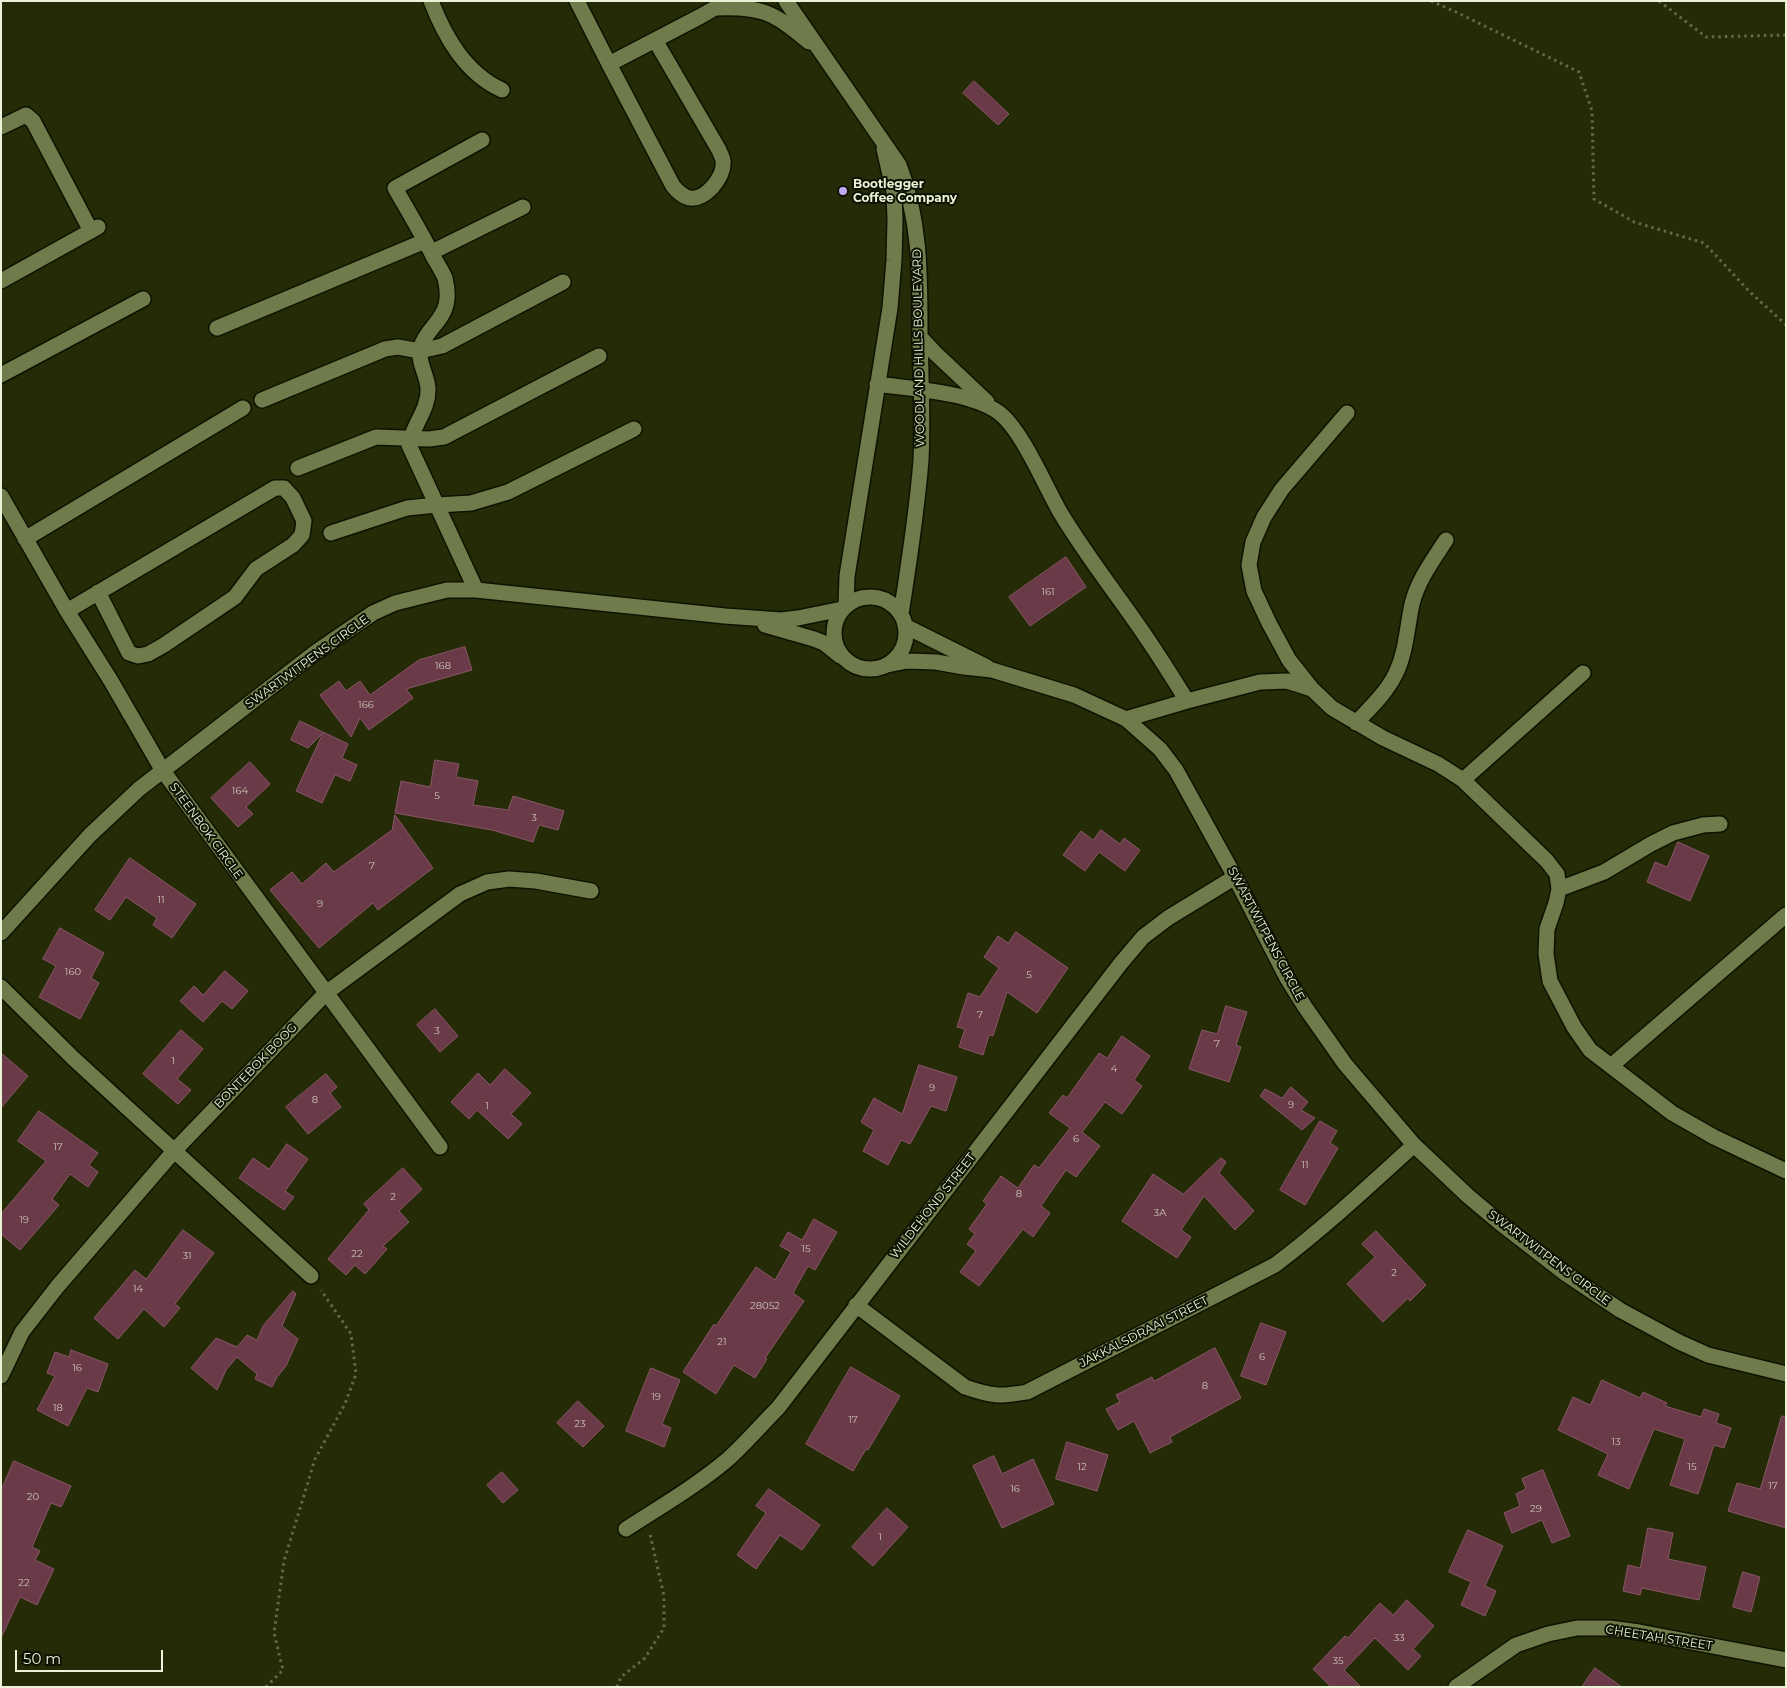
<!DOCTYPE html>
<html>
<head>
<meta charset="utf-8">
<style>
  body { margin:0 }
  #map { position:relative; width:1787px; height:1688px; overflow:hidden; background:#242b06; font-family:Montserrat,sans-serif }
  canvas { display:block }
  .frame { position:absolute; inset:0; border:2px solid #eaf2d7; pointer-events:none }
  .scale { position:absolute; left:15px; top:1650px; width:148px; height:22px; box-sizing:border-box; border:2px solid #eaf2d7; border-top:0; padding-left:6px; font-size:15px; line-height:18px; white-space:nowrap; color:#eaf2d7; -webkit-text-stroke:4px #0e1202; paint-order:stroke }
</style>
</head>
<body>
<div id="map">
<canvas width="1787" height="1688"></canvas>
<div class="frame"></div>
<div class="scale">50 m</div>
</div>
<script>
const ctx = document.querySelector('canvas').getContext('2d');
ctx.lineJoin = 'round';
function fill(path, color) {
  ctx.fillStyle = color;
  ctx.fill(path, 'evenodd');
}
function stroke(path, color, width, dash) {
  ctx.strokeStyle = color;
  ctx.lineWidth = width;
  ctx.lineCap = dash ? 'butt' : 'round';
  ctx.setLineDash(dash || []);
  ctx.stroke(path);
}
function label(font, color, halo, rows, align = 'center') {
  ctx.font = font + ' Montserrat,sans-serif';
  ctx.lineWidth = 4;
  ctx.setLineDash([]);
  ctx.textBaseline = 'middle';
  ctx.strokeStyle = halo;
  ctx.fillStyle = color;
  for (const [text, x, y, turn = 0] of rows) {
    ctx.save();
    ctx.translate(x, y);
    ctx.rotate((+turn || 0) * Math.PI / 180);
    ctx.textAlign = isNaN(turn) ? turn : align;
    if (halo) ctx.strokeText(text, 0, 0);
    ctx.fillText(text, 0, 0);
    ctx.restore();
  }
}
const building = new Path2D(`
  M974 81 1009 114 998 125 963 93Z
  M1066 557 1086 587 1030 626 1009 597Z
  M465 647 472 670 406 689 413 698 369 730 360 718 351 737 320 695 339 681 346 691 360 681 370 695 419 660Z
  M300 721 348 744 342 758 357 765 350 781 335 775 322 803 296 791 323 733 308 748 291 740Z
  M435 760 459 764 456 777 478 781 473 805 508 810 513 796 564 811 558 830 539 825 533 842 492 830 395 813 401 781 430 787Z
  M250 762 270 784 246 807 253 814 238 827 211 798Z
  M395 815 433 868 378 910 373 903 319 948 270 890 292 872 302 884 326 863 334 872 392 830Z
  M1101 830 1120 844 1124 838 1140 850 1125 871 1099 852 1085 871 1063 855 1081 831 1093 840Z
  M1678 842 1709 856 1690 901 1647 882 1655 862 1667 867Z
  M130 858 196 904 172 938 153 925 157 918 126 897 110 920 95 910Z
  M60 928 104 953 91 978 99 983 80 1019 39 997 56 966 43 959Z
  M1016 932 1068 968 1037 1013 1007 992 993 1036 989 1035 983 1055 959 1047 965 1029 957 1027 968 993 980 997 999 968 984 957 998 936 1008 943Z
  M225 971 248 991 232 1009 222 1001 203 1022 180 1001 194 986 203 995Z
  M1226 1006 1247 1012 1236 1045 1241 1047 1229 1082 1189 1069 1202 1030 1217 1034Z
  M435 1009 458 1036 440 1052 417 1025Z
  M181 1030 203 1049 177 1079 191 1090 178 1104 143 1074Z
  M1122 1036 1150 1056 1134 1080 1142 1086 1122 1114 1105 1102 1082 1132 1100 1146 1076 1177 1066 1170 1041 1206 1050 1213 1033 1237 1023 1229 979 1286 960 1272 976 1251 967 1244 975 1234 969 1229 987 1204 983 1201 1001 1176 1018 1188 1034 1165 1039 1168 1070 1128 1049 1113 1063 1095 1067 1098 1099 1053 1107 1058Z
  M1 1053 28 1076 1 1108Z
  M919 1065 957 1077 946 1111 931 1106 910 1144 901 1140 888 1165 863 1151 874 1130 861 1122 874 1098 902 1114Z
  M505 1069 531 1093 511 1114 522 1124 508 1139 477 1110 469 1119 451 1102 478 1073 490 1085Z
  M326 1074 337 1087 330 1093 341 1107 308 1134 286 1107Z
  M1291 1087 1308 1102 1301 1110 1315 1118 1302 1130 1260 1096 1265 1089 1282 1098Z
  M39 1111 98 1153 89 1165 98 1172 88 1187 70 1174 52 1199 59 1205 20 1250 1 1234V1214L46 1161 18 1141Z
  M1320 1121 1337 1131 1330 1143 1338 1148 1305 1205 1280 1190Z
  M287 1144 308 1159 285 1191 294 1197 284 1210 239 1178 253 1158 269 1169Z
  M1221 1158 1226 1162 1219 1173 1254 1211 1235 1230 1204 1196 1181 1230 1191 1237 1177 1258 1122 1221 1153 1174 1183 1194Z
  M403 1168 422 1189 399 1211 409 1222 383 1246 387 1249 365 1274 355 1265 346 1275 328 1259 369 1210 364 1204Z
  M814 1219 837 1232 815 1270 808 1266 793 1293 804 1301 765 1358 767 1359 755 1378 734 1365 716 1394 683 1372 714 1324 716 1326 756 1267 775 1280 791 1252 780 1246 788 1232 802 1240Z
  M183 1230 214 1253 175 1304 180 1308 164 1327 144 1309 118 1339 94 1318 135 1270 146 1279Z
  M1376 1231 1426 1285 1410 1301 1408 1298 1383 1322 1347 1284 1375 1257 1362 1244Z
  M293 1291 296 1294 282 1326 298 1339 286 1366 277 1377 272 1387 255 1379 257 1374 237 1357 226 1370 217 1390 191 1368 216 1338 237 1347 247 1335 257 1340 263 1326Z
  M1261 1323 1286 1332 1266 1385 1241 1376Z
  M1215 1348 1241 1398 1170 1437 1172 1442 1150 1453 1134 1421 1118 1430 1106 1409 1120 1402 1116 1395 1152 1377 1154 1381Z
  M71 1350 108 1364 98 1392 87 1388 68 1426 37 1410 55 1376 47 1373 55 1352 69 1357Z
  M851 1367 900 1396 868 1450 866 1449 853 1471 806 1444Z
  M651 1368 680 1380 662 1424 671 1428 664 1447 626 1431Z
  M1602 1380 1640 1398 1643 1392 1667 1403 1665 1406 1701 1417 1704 1409 1719 1414 1716 1423 1731 1428 1724 1448 1714 1445 1698 1494 1670 1485 1685 1439 1654 1429 1629 1489 1598 1475 1608 1454 1558 1430 1573 1397 1590 1405Z
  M578 1401 604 1426 583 1447 557 1423Z
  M1782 1416 1786 1417V1528L1728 1511 1737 1483 1760 1489Z
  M1067 1442 1108 1455 1097 1491 1056 1479Z
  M994 1456 1002 1474 1033 1459 1054 1504 1002 1528 973 1466Z
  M14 1461 71 1486 61 1507 51 1503 32 1547 40 1551 35 1560 54 1569 37 1605 20 1597 1 1638V1491Z
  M1543 1470 1570 1536 1552 1543 1542 1520 1512 1533 1504 1513 1520 1506 1516 1494 1526 1489 1522 1479Z
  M502 1472 518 1490 503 1503 487 1485Z
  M769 1489 820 1525 802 1550 780 1535 756 1569 737 1555 766 1513 756 1506Z
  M887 1508 908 1527 873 1566 852 1547Z
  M1648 1528 1673 1533 1668 1559 1706 1567 1699 1600 1642 1588 1640 1595 1623 1591 1628 1565 1640 1568Z
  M1468 1530 1503 1546 1485 1586 1496 1591 1485 1616 1461 1605 1471 1582 1449 1572Z
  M1743 1572 1760 1577 1751 1612 1733 1607Z
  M1407 1600 1434 1626 1413 1649 1421 1656 1408 1670 1375 1638 1344 1670 1361 1687H1331L1313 1669 1345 1636 1348 1638 1380 1603 1393 1615Z
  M1595 1668 1622 1687H1582Z`);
const path = new Path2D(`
  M1431 1 1456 12 1579 72 1592 111 1594 199 1634 222 1704 243 1750 292 1786 325
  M1659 1 1706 37 1786 35
  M266 1687 283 1670 274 1633 284 1561 315 1459 345 1404 356 1374 351 1334 321 1290
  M617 1687 621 1677 645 1658 664 1628V1596L650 1534`);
const minor = new Path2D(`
  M431 1C445 37 465 73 502 90
  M577 1 609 64 673 186C677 191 682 196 689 198 705 201 725 177 723 161 723 158 720 153 719 150L655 40
  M786 1 899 165C921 221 920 279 920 338 921 378 923 419 921 460 917 511 909 563 901 614
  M715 8C762 6 773 12 809 42
  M609 64 701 16 715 8 724 1
  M1 127 26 115 33 121 91 231
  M432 252 523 207
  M1 281 98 227
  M217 328 425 241
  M920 337 935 353 987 402
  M1 375 143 299
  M877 384C912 389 970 392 998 412 1021 428 1045 486 1060 512 1085 554 1116 593 1144 634 1159 656 1173 678 1187 701
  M262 400 385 349 398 347 420 351 442 346 563 282
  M1347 413 1282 489 1264 517 1253 542 1249 565 1254 591 1269 623 1289 660 1312 689 1332 708 1383 738 1438 764 1463 780 1547 861 1557 874 1559 889 1556 903 1547 929 1546 954 1550 981 1574 1027 1590 1050 1672 1113 1714 1137 1786 1171
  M298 468 376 437 429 439 444 437 599 356
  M1 496 67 611 111 681 163 771 440 1147
  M331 533 407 508 437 505 471 503 508 492 634 429
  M25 539 243 408
  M476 590 409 445C413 424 429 410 428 388 427 374 417 362 421 347 425 331 442 322 446 305 448 297 447 286 445 278 442 271 438 265 434 258 422 234 408 211 395 188L482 140
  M834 633a36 36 0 1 1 72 0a36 36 0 1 1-72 0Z
  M846 606 847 576 890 308 894 260 895 220 894 192 884 149
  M67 611 275 488H284L293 498 304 521 302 535 293 545 256 569 235 597 164 645 148 654 138 656 129 653 98 592
  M765 625 814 639 824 643 840 656
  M905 626 987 667
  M887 665 907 661 936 662 964 667 992 670 1074 695 1126 719 1160 749 1176 770 1235 877 1287 978 1305 1007 1345 1064 1414 1145 1468 1196 1499 1222 1566 1274 1620 1310 1679 1342 1708 1355 1786 1374
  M1126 719 1187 701 1260 682 1287 681 1312 689
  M1356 723C1370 708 1386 693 1395 675 1406 654 1407 627 1412 604 1418 580 1433 560 1446 540
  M1463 780 1583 673
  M1559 889 1604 872 1651 844 1673 833 1703 825 1720 824
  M1 933 90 835 139 789 316 652 373 613 395 603 447 590H476L725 616 781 620 798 618 842 609
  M1 987 74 1059 311 1276
  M1611 1066 1786 915
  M856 1305 965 1387C991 1396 1000 1397 1027 1392L1275 1265C1324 1228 1368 1187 1414 1145
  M1 1376 22 1332 57 1287 175 1150 326 993 460 894 487 882 509 879 536 881 591 891
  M626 1529C660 1507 696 1486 727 1460 745 1444 761 1425 778 1408L1121 963 1143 937 1168 918 1235 877
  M1456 1687 1516 1645 1548 1634 1577 1628H1609L1639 1632 1786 1660`);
const markers = [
  [843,191,5,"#c2a8f2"]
];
const numberNames = [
  ["161",1048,592],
  ["168",443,666],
  ["166",366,705],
  ["164",240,791],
  ["5",437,796],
  ["3",534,818],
  ["7",372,866],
  ["11",161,900],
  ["9",320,904],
  ["160",73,972],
  ["5",1029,975],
  ["7",980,1015],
  ["3",437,1031],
  ["7",1217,1044],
  ["1",173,1061],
  ["4",1114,1069],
  ["9",932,1088],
  ["8",315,1100],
  ["9",1291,1105],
  ["1",487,1106],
  ["6",1076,1139],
  ["17",58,1147],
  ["11",1305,1165],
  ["8",1019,1194],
  ["2",393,1197],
  ["3A",1160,1213],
  ["19",24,1220],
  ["15",806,1249],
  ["22",357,1254],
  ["31",187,1256],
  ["2",1394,1273],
  ["14",138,1289],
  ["28052",765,1306],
  ["21",722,1342],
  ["6",1262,1357],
  ["16",77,1368],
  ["8",1205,1386],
  ["19",656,1397],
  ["18",58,1408],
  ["17",853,1420],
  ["23",580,1424],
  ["13",1616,1442],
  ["12",1082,1467],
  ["15",1692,1467],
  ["17",1773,1486],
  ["16",1015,1489],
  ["20",33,1497],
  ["29",1536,1509],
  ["1",880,1537],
  ["22",24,1583],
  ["33",1399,1638],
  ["35",1338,1661]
];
const poiNames = [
  ["Bootlegger",853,184],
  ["Coffee Company",853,198]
];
const streetNames = [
  ["WOODLAND HILLS BOULEVARD",919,348,-91],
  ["SWARTWITPENS CIRCLE",307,662,-36],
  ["STEENBOK CIRCLE",206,831,54],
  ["SWARTWITPENS CIRCLE",1266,934,62],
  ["BONTEBOK BOOG",256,1066,-46],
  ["WILDEHOND STREET",933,1206,-52],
  ["SWARTWITPENS CIRCLE",1549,1258,37],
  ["JAKKALSDRAAI STREET",1144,1332,-27],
  ["CHEETAH STREET",1659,1638,9]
];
fill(building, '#6a3a49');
stroke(building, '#895666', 1);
stroke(minor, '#0e1300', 18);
stroke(path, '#626a48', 3, [2.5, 4]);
stroke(minor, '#6f7b4a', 15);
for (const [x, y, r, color] of markers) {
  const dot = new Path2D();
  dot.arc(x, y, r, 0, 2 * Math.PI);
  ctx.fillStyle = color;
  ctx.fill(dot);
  stroke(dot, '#0e1202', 2);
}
label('10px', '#cac4b4', null, numberNames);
label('bold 12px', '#eaf2d7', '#0e1202', poiNames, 'left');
label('12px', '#eaf2d7', '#0e1202', streetNames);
</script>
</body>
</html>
